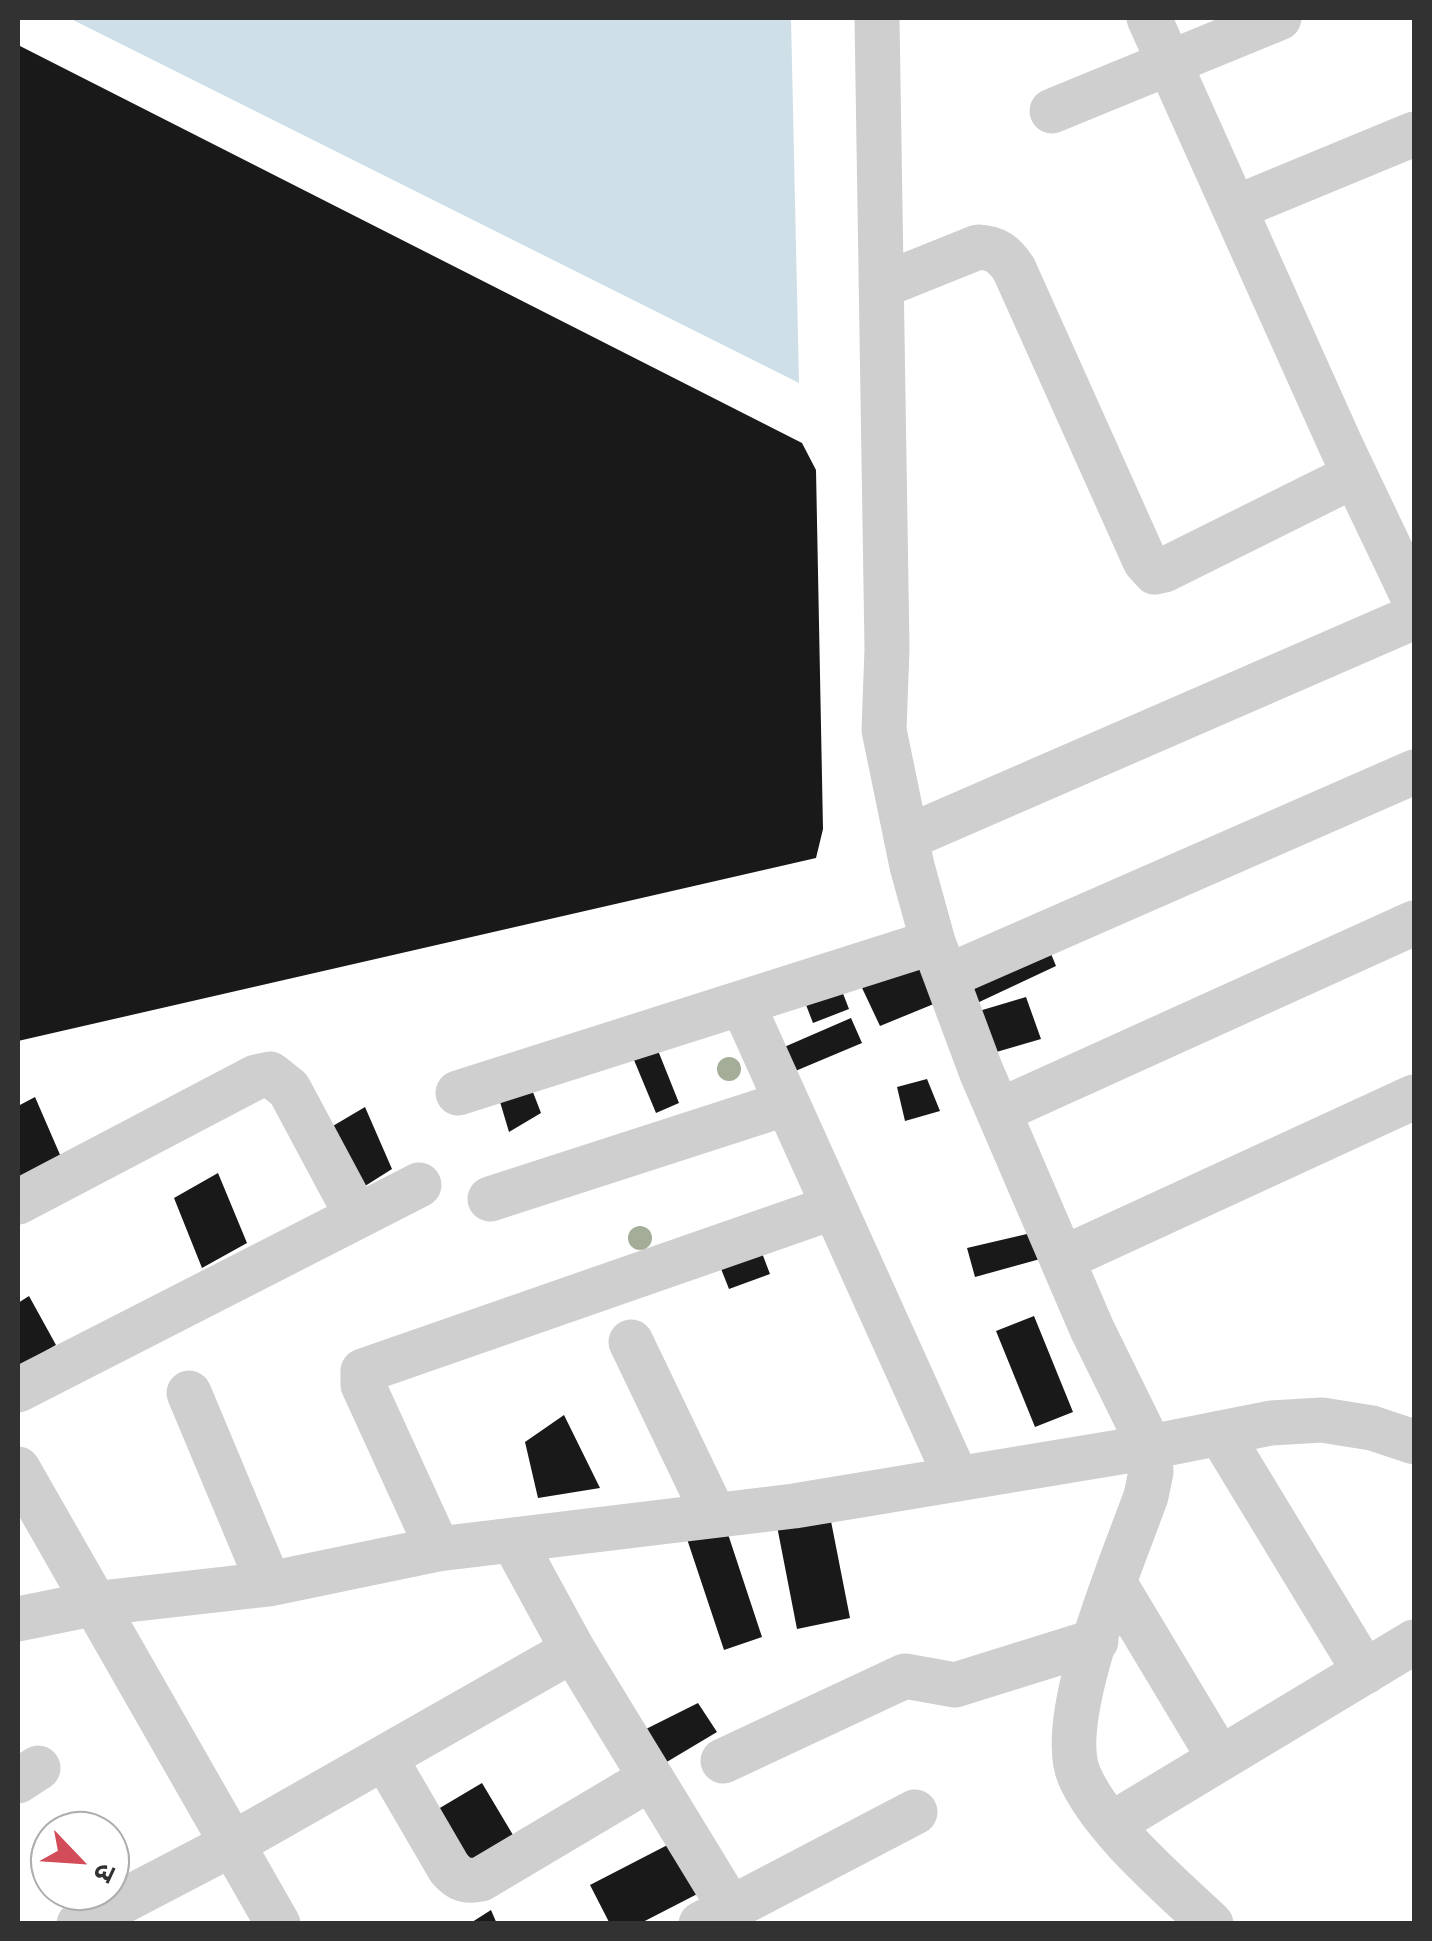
<!DOCTYPE html>
<html>
<head>
<meta charset="utf-8">
<style>
  body { margin:0 }
  #map { position:relative; width:1432px; height:1941px; overflow:hidden; background:#fff; font-family:"Public Sans","Noto Sans Devanagari",sans-serif }
  canvas { display:block }
  .frame { position:absolute; inset:0; border:20px solid #323232; pointer-events:none }
  .north { position:absolute; left:30px; top:1811px; width:100px; height:100px; box-sizing:border-box; background:#fff; border:2px solid #adadad; border-radius:50%; rotate:115deg; font-size:28px; font-weight:700; line-height:40px; text-align:center; color:#323232 }
  .north::after { content:''; display:block; margin:auto; width:35px; height:45px; background:#d24c5a; clip-path:polygon(50% 0,100% 100%,50% 72%,0 100%) }
</style>
</head>
<body>
<div id="map">
<canvas width="1432" height="1941"></canvas>
<div class="frame"></div>
<div class="north">उ</div>
</div>
<script>
const ctx = document.querySelector('canvas').getContext('2d');
ctx.lineJoin = 'round';
function fill(path, color) {
  ctx.fillStyle = color;
  ctx.fill(path, 'evenodd');
}
function stroke(path, color, width, dash) {
  ctx.strokeStyle = color;
  ctx.lineWidth = width;
  ctx.lineCap = dash ? 'butt' : 'round';
  ctx.setLineDash(dash || []);
  ctx.stroke(path);
}
const water = new Path2D(`
  M69 18H791L799 383Z`);
const building = new Path2D(`
  M18 45 802 443 816 470 823 829 816 858 18 1041Z
  M1045 939 1056 966 975 1004 960 971Z
  M929 951 941 1001 880 1026 855 973Z
  M837 978 849 1009 813 1023 801 992Z
  M1026 997 1041 1039 993 1053 979 1011Z
  M851 1018 862 1043 793 1072 775 1051Z
  M653 1038 679 1103 656 1113 629 1048Z
  M526 1074 541 1113 509 1132 495 1085Z
  M927 1079 940 1111 905 1121 897 1087Z
  M35 1097 61 1157 18 1182V1106Z
  M365 1107 392 1169 354 1193 321 1133Z
  M218 1173 247 1243 202 1268 174 1198Z
  M1044 1230 1051 1256 975 1277 967 1248Z
  M757 1240 770 1274 729 1289 716 1256Z
  M29 1296 56 1345 18 1367V1303Z
  M1034 1316 1073 1412 1035 1427 996 1331Z
  M564 1415 600 1488 538 1498 525 1442Z
  M829 1511 850 1618 797 1629 776 1521Z
  M723 1519 762 1637 724 1650 685 1533Z
  M698 1703 717 1732 655 1769 636 1734Z
  M482 1783 513 1835 459 1867 428 1815Z
  M681 1838 707 1889 639 1924H610L590 1885Z
  M491 1910 497 1924H469Z`);
const minor = new Path2D(`
  M877 18 887 649 884 730 912 866 933 942 981 1071 1092 1329 1150 1447 1151 1472 1146 1496C1124 1558 1055 1717 1079 1775 1101 1827 1170 1885 1211 1924
  M1149 18 1341 446 1414 599
  M1052 111 1279 18
  M1235 208 1414 134
  M881 286 978 247C996 248 1004 254 1014 269L1145 561 1155 572 1164 570 1355 475
  M906 838 1414 617
  M946 977 1414 772
  M742 1003 957 1479
  M458 1093 933 942
  M999 1111 1414 923
  M490 1199 787 1103
  M18 1202 256 1077 270 1074 289 1089 357 1216
  M1062 1259 1414 1097
  M631 1342 714 1515
  M18 1390 419 1185
  M189 1393 269 1584
  M1220 1433 1365 1672
  M18 1469 278 1924
  M438 1549 363 1385V1371L834 1207
  M1115 1584 1220 1759
  M18 1619 92 1604 269 1584 438 1549 794 1506 1150 1447 1271 1423 1322 1420 1372 1428 1414 1442
  M573 1650 731 1909
  M385 1758 449 1868C459 1880 466 1882 481 1879L651 1778
  M723 1761 905 1676 955 1685 1096 1641
  M18 1781 38 1768
  M1112 1824 1414 1642
  M79 1924 234 1843 573 1650 513 1540
  M701 1924 915 1812`);
const trees = [
  [729,1069],
  [640,1238]
];
fill(water, '#cfdfe8');
fill(building, '#191919');
stroke(minor, '#cfcfcf', 45);
ctx.fillStyle = '#a3ad98';
for (const [x, y] of trees) {
  ctx.beginPath();
  ctx.arc(x, y, 12, 0, 2 * Math.PI);
  ctx.fill();
}
</script>
</body>
</html>
